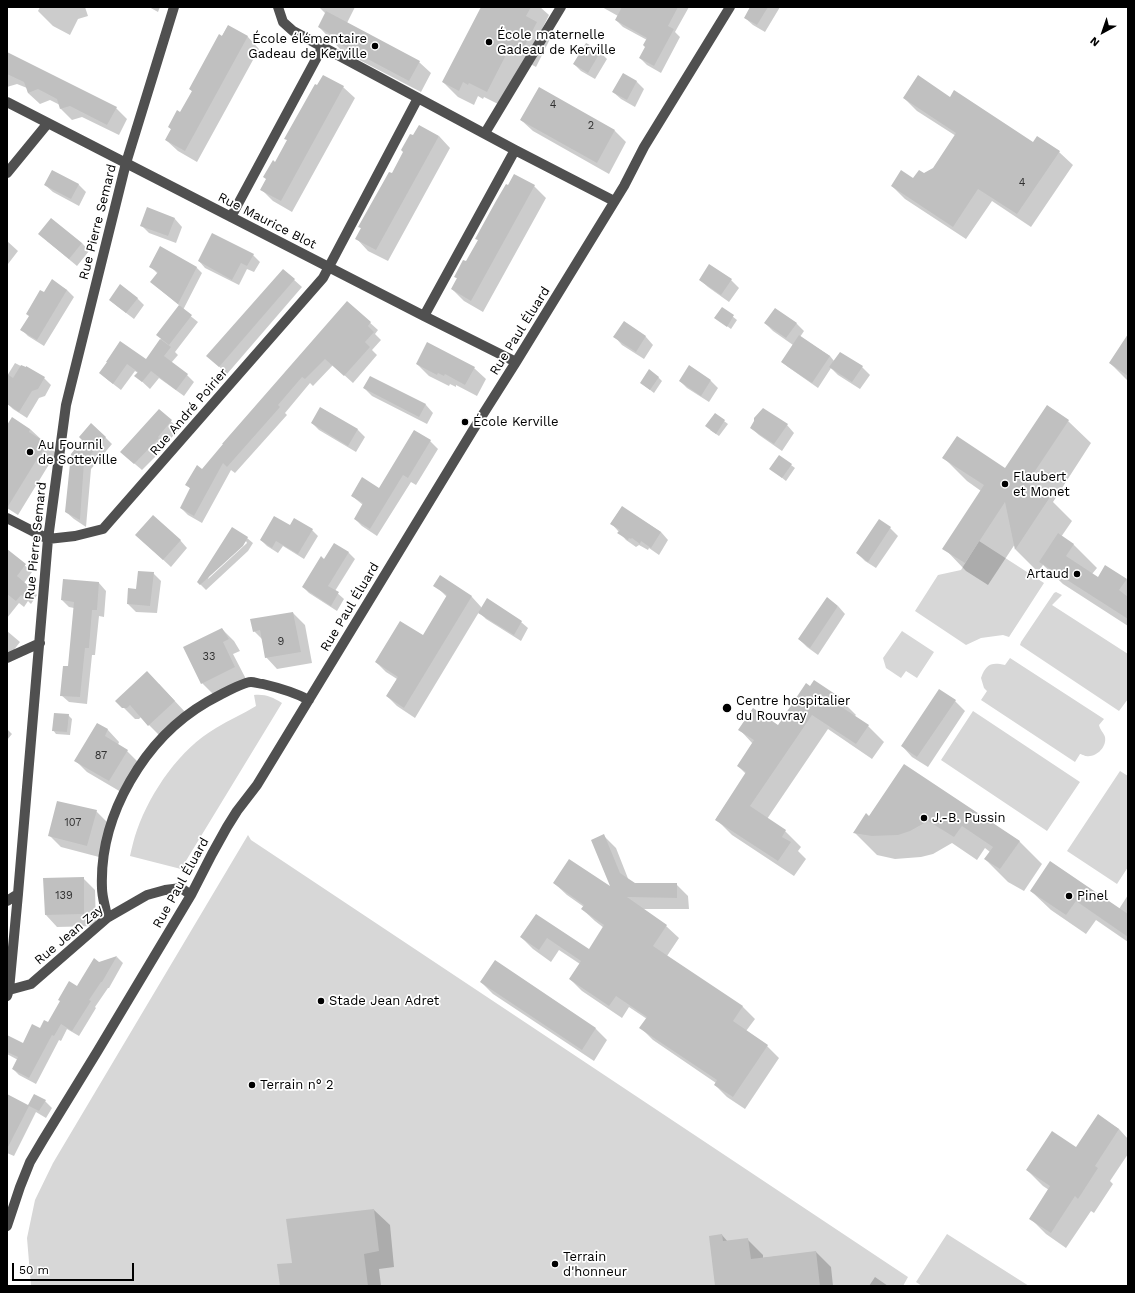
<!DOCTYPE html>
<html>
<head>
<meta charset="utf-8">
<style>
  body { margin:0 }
  #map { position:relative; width:1135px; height:1293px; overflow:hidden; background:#fff; font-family:"Work Sans",sans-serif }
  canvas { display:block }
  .frame { position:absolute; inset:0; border:8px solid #000; pointer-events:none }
  .north { position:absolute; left:1083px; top:12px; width:40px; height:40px; -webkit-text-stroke:3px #fff; paint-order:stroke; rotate:220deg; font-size:11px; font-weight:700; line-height:16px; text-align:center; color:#000 }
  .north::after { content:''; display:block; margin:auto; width:14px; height:18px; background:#000; clip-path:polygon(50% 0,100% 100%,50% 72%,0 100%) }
  .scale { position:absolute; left:12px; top:1263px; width:122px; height:18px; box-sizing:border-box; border:2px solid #000; border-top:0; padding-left:5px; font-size:12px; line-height:14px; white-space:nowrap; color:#000; -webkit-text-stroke:3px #fff; paint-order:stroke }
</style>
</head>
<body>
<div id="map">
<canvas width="1135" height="1293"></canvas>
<div class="frame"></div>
<div class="north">N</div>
<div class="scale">50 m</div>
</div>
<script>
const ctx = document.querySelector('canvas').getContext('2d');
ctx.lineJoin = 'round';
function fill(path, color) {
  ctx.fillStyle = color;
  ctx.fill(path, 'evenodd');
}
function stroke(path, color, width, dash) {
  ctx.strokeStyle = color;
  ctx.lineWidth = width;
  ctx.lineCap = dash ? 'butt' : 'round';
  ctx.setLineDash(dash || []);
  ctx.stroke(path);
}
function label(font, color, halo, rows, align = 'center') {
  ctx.font = font + ' "Work Sans",sans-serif';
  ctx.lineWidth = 3.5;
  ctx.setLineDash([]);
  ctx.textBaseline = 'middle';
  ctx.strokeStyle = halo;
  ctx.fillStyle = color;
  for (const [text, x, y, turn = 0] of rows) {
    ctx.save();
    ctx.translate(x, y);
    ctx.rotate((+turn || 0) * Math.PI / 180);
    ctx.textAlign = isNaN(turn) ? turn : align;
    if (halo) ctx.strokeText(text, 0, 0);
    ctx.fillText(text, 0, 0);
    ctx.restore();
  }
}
const green = new Path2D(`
  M979 541 1044 583 1009 637 1003 635 981 638 966 645 915 611 938 575 961 570Z
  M1056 592 1062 595 1052 605 1128 654V699L1119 711 1020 645 1021 642 1054 593Z
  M902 631 934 652 917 678 906 671 901 678 886 668 883 658Z
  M1010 658 1104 719 1099 725C1100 730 1104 733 1105 737 1107 747 1096 758 1086 756 1085 756 1081 754 1080 754L1075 762 981 700 987 691 984 688 981 678C986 664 991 662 1005 665Z
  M254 695C266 694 272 697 282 703L181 869 130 856C132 847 134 838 137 830 151 791 180 749 216 728 229 720 243 714 256 706Z
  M973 711 1080 782 1047 831 941 760Z
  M1120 771 1128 776V867L1117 884 1067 851Z
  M248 835 251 840 908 1277 903 1286H31L27 1238 35 1200 53 1163Z
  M947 1234 1029 1286H922L916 1282Z`);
const shadow = new Path2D(`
  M40 7H85L88 16 78 19 70 35 53 26 38 11Z
  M149 7H160L158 12Z
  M319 7H355L347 23 419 62 431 73 421 92 342 51 319 27 326 14Z
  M482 7H540L549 15 542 29 551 37 536 67 525 61 502 106 484 97 483 99 478 96 474 105 458 97 443 82Z
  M602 7H689L675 32 680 37 661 73 647 65 640 58 646 47 647 40 623 27 616 20 618 16Z
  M752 7H780L765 32 753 25 745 18Z
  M228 26 248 37 259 49 197 162 178 151 166 140 172 130 169 127 181 113 193 92 190 89Z
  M600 52 607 59 595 79 581 71 574 64Z
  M7 53 116 108 127 119 119 135 82 117 72 120 61 109 60 105 50 100 40 104 28 93 27 88 17 84 7 87Z
  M623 74 637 82 644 89 635 107 621 99 613 92Z
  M343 87 355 98 292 212 273 201 261 189 276 163Z
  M904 98H950L1033 144 1059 152 1073 165 1031 227 992 201 966 239 905 199 892 186 914 179 934 169 956 136 917 111Z
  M521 120 615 131 626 142 609 174 533 131Z
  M439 136 450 148 388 261 368 251 357 239 362 229 360 227 392 175Z
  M78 184 86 192 79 206 53 192 45 185Z
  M534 186 546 198 483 312 464 301 452 289 458 279 455 277Z
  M147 209 175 219 182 227 176 243 149 233 141 225Z
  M7 241 18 251 8 264 7 263Z
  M47 241 82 243 89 251 77 266Z
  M253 255 260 262 254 272 247 269 239 285 205 268 199 261Z
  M150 266 196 267 202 273 183 310 198 322 175 352 178 355 171 363 187 375 194 382 184 396 159 378 150 389 136 376 138 373 135 371 121 390 108 380 100 373 108 363 146 361 161 339 180 306 151 282 158 274Z
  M283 270 302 287 227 374 208 356Z
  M700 280H731L739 288 729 302 708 287Z
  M52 281 67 290 74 297 44 346 28 336 22 330Z
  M137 298 144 305 134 319 117 306 110 300Z
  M347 302 378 330 375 334 381 340 372 350 377 355 353 383 333 365 313 386 310 383 285 413 287 415 235 473 231 470 202 523 188 515 181 508 191 489 187 485 202 470Z
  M722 308 737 320 731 329 716 318Z
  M775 309 797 324 804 331 800 337 830 356 834 361 862 367 870 375 860 389 838 375 831 368 818 388 788 367 782 362 793 345 773 331 765 323Z
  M624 323 646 337 653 345 644 359 622 345 615 337Z
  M1128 351V381L1110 363Z
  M15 363 44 378 51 385 45 396 39 398 27 418 13 409 7 403V376Z
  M417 364 474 368 486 379 477 396 456 385V387L450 384 449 386 429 376Z
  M370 377 426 405 433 413 427 424 372 396 364 388Z
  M658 377 662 381 654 393 645 386Z
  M680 381H711L718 388 709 402 687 388Z
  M321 408 358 430 365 437 356 452 319 430 312 423Z
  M159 410 179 429 165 445 166 446 142 470 129 459Z
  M724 421 728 424 719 436 710 430Z
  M1068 421 1091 443 1053 502 1072 521 1061 537 1074 545 1097 568 1092 574 1099 578 1126 579 1128 581V626L1063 584 1043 565 1038 572 1016 550 1015 544 988 585 966 571 944 548 981 491 967 481 944 458 1005 469Z
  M787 425 794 433 782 451 759 435 751 428Z
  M7 427 30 429 56 453 18 515 7 508Z
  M415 432 430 441 438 449 416 485 411 482 377 536 362 526 355 519 363 505 352 496 379 489Z
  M105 437 112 444 91 469 86 527 74 519 66 512 83 440Z
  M791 465 795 468 786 481 771 469Z
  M622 507 661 532 668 540 659 555 649 548 648 550 639 545 636 547 626 540 611 523Z
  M290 527 312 530 318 536 304 559 283 546 278 553 267 546 261 540Z
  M890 528 898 536 876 568 865 561 857 553Z
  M247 538 253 543 248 551 206 590 198 582ZM246 541 247 543 208 579 210 574Z
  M180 540 187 548 171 567 144 542Z
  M334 544 349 553 355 559 335 591 344 599 337 611 309 593 303 587 324 560Z
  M12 554 32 572 24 583 37 595 31 604 28 601 24 607 19 603 7 618V560Z
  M153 573 161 581 157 613 136 612 128 604 137 590Z
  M440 577 472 597 482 608 521 622 528 628 521 641 486 619 479 612 415 718 397 706 387 696 397 679 386 672 376 662 423 637 447 597 435 585Z
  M99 583 106 591 104 617 99 616 95 655H92L87 704 69 702 61 695 69 667 74 608 69 607 62 600Z
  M838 606 845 614 818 655 807 647 799 639Z
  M293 613 305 625 312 663 277 669 266 657 263 640 254 631Z
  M222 629 234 641 240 651 233 654 246 679 214 695 202 683Z
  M7 631 20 642 7 659Z
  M814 682 840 699 856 715 854 717 868 726 884 742 872 759 828 729 767 819 785 831 801 847 798 851 806 859 794 876 732 835 716 819 746 774 738 766 753 744 740 730 778 726Z
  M159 684 186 713 161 737 141 717 139 719H135L117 701Z
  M955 701 965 711 928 767 912 757 902 746Z
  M68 715 72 719 70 735 56 734 53 730Z
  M97 724 108 730 119 742 118 745 127 751 139 763 121 792 87 772 76 761Z
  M7 729 12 734 7 740Z
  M904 766 1019 841 1042 864 1024 891 1008 882 985 859 990 852 985 848 977 860 952 843 933 854 921 857 895 859 877 855 854 832 869 817Z
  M96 811 108 823 99 857 61 847 49 835Z
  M604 836 616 848 629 881 634 884H676L688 896 689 909H642L666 926 679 938 667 956 743 1007 755 1019 746 1031 767 1046 779 1058 745 1109 727 1097 715 1085 716 1083 653 1040 641 1028 647 1019 629 1007 622 1018 582 991 570 979 580 964 559 950 551 962 533 949 521 937 536 915 589 950 604 928 595 921 582 909 584 907 567 895 554 883 612 889Z
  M83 878 95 890 96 926 57 927 46 915Z
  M1031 891 1119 909 1128 895V942L1096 920 1086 934 1051 910Z
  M117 957 123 963 109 988H108L95 1007 96 1008 79 1036 67 1029 61 1041 59 1040 36 1084 19 1075 13 1069 18 1060 7 1054V1036L23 1044 48 1023 99 963Z
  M495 962 596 1029 607 1040 594 1061 493 994 481 982Z
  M45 1101 52 1108 46 1118 36 1112 14 1156 7 1153V1104L28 1106Z
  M1098 1116 1119 1129 1128 1139V1154L1110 1181 1113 1184 1094 1213 1091 1211 1066 1248 1046 1234 1030 1218 1049 1190 1043 1186 1027 1170 1077 1148Z
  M374 1210 390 1225 394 1267 379 1269 381 1286H281L293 1264 287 1220Z
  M722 1235 728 1242 747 1239 763 1255V1258L816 1252 831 1267 833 1286H716Z
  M875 1277 888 1286H869Z`);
const building = new Path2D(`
  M481 7H531L526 16 537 22 521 53 510 47 487 92 469 83 468 85 463 82 459 91 442 82Z
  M622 7H678L668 26 674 29 654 66 639 58 645 47 643 45 647 38 615 20Z
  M750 7H768L757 25 744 18Z
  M326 11 420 61 409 81 330 39 332 35 318 27Z
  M228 25 248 36 185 151 165 140 171 129 168 127 177 110 180 112 192 91 189 89 219 34 222 36Z
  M586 43 601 51 588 73 573 64Z
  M7 52 117 107 107 125 70 106 60 109 57 99 38 89 28 93 24 82 7 74Z
  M623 73 637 81 627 100 612 92Z
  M323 75 344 86 281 201 260 190 266 179 263 177 273 160 275 162 287 140 284 139 315 84 317 85Z
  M918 75 950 97 954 90 1033 142 1037 136 1060 151 1017 214 978 189 953 227 891 186 901 170 913 178 919 170 924 173 933 168 956 133 903 98Z
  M539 87 615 130 597 163 520 120Z
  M419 125 439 136 376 250 355 239 361 228 358 227 389 172 392 173 403 152 401 150 410 134 413 135Z
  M52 170 79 184 71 199 44 185Z
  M514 174 535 185 471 301 451 289 457 278 454 277 463 260 466 261 478 240 475 239 496 201 506 184 508 185Z
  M147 207 175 218 168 236 140 226Z
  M51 218 82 243 69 259 38 234Z
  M212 233 254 254 247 266 241 263 232 280 198 261Z
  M160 246 197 267 178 304 150 282 158 272 149 267Z
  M709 264 732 279 721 295 699 280Z
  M283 269 295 279 219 367 206 356Z
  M52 279 67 290 37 340 20 330 29 316 26 314 40 290 44 292Z
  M120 284 138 298 126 313 109 300Z
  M347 301 371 322 368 326 374 332 365 342 370 347 344 376 325 359 305 379 302 377 278 405 280 407 227 467 223 463 194 516 180 508 190 488 185 485 197 465 202 469 223 444H222Z
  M179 305 192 315 169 345 156 335Z
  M722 307 734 315 727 327 714 318Z
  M775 308 797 323 786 338 764 323Z
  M624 321 646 336 636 352 613 337Z
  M1128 334V376L1109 363Z
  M799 335 830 356 812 383 781 362Z
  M160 339 171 347 164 356 188 374 176 390 151 371 142 382 134 376 138 372 127 364 113 384 99 373 107 362H106L120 341 146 359Z
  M427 342 475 367 465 385 445 374 444 376 438 373 437 375 416 364Z
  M840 352 863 366 852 382 829 367Z
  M21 365 26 367V366L45 377 38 389 32 391 19 412 7 404V374L13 378Z
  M689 365 711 380 701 396 679 381Z
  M649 369 659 377 650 390 640 383Z
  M370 376 426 404 419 417 363 388Z
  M1047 405 1069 420 1027 483 1050 497 1015 550 1005 502 965 563 942 549 984 485 942 458 957 436 1005 468Z
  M320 407 358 429 348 446 311 423Z
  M763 408 788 424 774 444 750 428 754 421V418Z
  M159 409 172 420 158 437 159 438 134 464 120 452Z
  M715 413 725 420 716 434 705 426Z
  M12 417 30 429 29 432 47 443 7 508V425Z
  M91 423 106 437 84 462 80 520 65 512 71 454 82 440 79 437Z
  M414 430 431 440 408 478 403 475 370 529 354 519 363 503 351 496 362 477 379 488Z
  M779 455 792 464 782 478 769 469Z
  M622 506 661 532 651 548 641 541 640 544 632 538 631 539 629 538 628 540 617 533 620 530 610 524Z
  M153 515 181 540 163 560 135 535Z
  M274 516 290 525 294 518 313 529 298 554 276 541 272 548 260 540Z
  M879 519 891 527 868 562 856 553Z
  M232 527 248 537 243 546 200 585 197 582Z
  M1058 533 1074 544 1066 556 1098 577 1105 565 1127 579 1119 590 1128 597V619L1039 562Z
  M334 543 349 552 328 586 339 592 331 606 302 587 321 556 324 559Z
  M7 549 26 564 17 576 31 588 24 597 21 595 16 601 7 594Z
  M138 571 154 572 150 606 127 604 128 588 136 589Z
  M440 575 472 596 404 708 386 696 398 677 375 662 400 621 423 635 447 595 433 586Z
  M63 579 99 582 97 610H92L89 648H85L80 697 60 696 63 666H68L74 602 61 600Z
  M827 597 838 606 810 648 798 639Z
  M487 598 522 621 514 635 478 613Z
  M293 612 301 652 265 658 260 630 253 632 250 619Z
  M222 628 229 639 223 642 235 667 201 684 183 647Z
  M147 671 175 701 148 726 130 705 127 708H122L115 701Z
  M814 680 841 698 837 704 869 725 856 744 812 715 750 806 786 830 782 837 791 842 778 861 715 820 746 772 737 766 754 740 738 730 753 708 778 725 806 683 810 686Z
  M939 689 956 700 917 757 901 746Z
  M54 713 69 714 67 732 52 731Z
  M97 723 108 729 105 736 128 750 109 781 74 761Z
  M904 764 1020 841 1000 869 984 859 993 847 962 826 954 837 928 821 910 831 898 835 872 836 853 833 866 813 869 816Z
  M57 801 97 810 87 846 48 836Z
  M604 834 620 873 635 883H677V898L627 897 667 925 653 946 743 1006 733 1021 768 1045 733 1097 714 1085 717 1080 639 1028 647 1017 616 996 609 1006 569 979 581 961 547 938 539 950 520 937 536 914 589 949 604 925 581 909 584 905 553 883 569 859 610 886 591 840Z
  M1050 861 1128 914V937L1076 901 1066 915 1030 891Z
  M84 877V914L45 915 43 878Z
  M117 956 102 982H101L89 1000 91 1001 72 1031 61 1024 54 1036 52 1035 29 1078 12 1069 18 1057 7 1052V1035L23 1043 32 1024 40 1028 44 1020 48 1022 60 1001 58 1000 69 981 77 986 94 958 99 962Z
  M495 960 596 1028 582 1050 480 982Z
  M7 1094 28 1105 34 1094 46 1100 39 1111 29 1106 7 1149Z
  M1098 1114 1119 1129 1095 1166 1098 1168 1078 1199 1075 1196 1051 1233 1029 1219 1050 1186 1026 1170 1052 1131 1076 1147Z
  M374 1209 379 1251 364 1254 368 1286H280L277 1264 292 1263 286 1219Z
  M722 1234 723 1241 748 1238 751 1259 816 1251 820 1286H715L709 1236Z`);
const minor = new Path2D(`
  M278 7 283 22 293 31 515 150 614 201
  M7 102 424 316 516 362
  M485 133 561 7
  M7 173 48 123
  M231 217 323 46
  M424 316 515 150
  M7 518 48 539 75 536 103 529 323 278 418 98
  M7 658 40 643
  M7 901 18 894
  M107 918C106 908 102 898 102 888 99 815 145 738 207 702 216 697 243 682 251 682 255 682 259 684 263 684 280 688 294 692 309 700
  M9 990 31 984 107 918 147 895 165 890 181 888 191 895
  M7 996 9 990 18 894 48 539 66 405 126 163 174 7
  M7 1226 20 1187 30 1162 43 1140 97 1052 191 895 212 854 227 827 237 811 257 785 473 430 516 362 624 186 644 147 730 7`);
const markers = [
  [489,42,4,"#000"],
  [375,46,4,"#000"],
  [465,422,4,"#000"],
  [30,452,4,"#000"],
  [1005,484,4,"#000"],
  [1077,574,4,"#000"],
  [727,708,5,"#000"],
  [924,818,4,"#000"],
  [1069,896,4,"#000"],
  [321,1001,4,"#000"],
  [252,1085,4,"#000"],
  [555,1264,4,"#000"]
];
const numberNames = [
  ["4",553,105],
  ["2",591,126],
  ["4",1022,183],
  ["9",281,642],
  ["33",209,657],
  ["87",101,756],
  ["107",73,823],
  ["139",64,896]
];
const poiNames = [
  ["École maternelle",497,35],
  ["Gadeau de Kerville",497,50],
  ["École élémentaire",367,39,"right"],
  ["Gadeau de Kerville",367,54,"right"],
  ["École Kerville",473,422],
  ["Au Fournil",38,445],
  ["de Sotteville",38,460],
  ["Flaubert",1013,477],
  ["et Monet",1013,492],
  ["Artaud",1069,574,"right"],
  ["Centre hospitalier",736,701],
  ["du Rouvray",736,716],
  ["J.-B. Pussin",932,818],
  ["Pinel",1077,896],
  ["Stade Jean Adret",329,1001],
  ["Terrain n° 2",260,1085],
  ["Terrain",563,1257],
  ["d'honneur",563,1272]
];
const streetNames = [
  ["Rue Maurice Blot",267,221,27],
  ["Rue Pierre Semard",98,222,-76],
  ["Rue Paul Éluard",520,331,-58],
  ["Rue André Poirier",189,412,-49],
  ["Rue Pierre Semard",36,541,-84],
  ["Rue Paul Éluard",350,607,-59],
  ["Rue Paul Éluard",181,883,-61],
  ["Rue Jean Zay",69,935,-40]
];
fill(green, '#d7d7d7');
fill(shadow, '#0003');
fill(building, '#c0c0c0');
stroke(minor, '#505050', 10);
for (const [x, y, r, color] of markers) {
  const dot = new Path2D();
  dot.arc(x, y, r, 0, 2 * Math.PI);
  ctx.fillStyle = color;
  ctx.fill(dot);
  stroke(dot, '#fff', 1.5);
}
label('11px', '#303030', null, numberNames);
label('13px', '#000', '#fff', poiNames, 'left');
label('13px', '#000', '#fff', streetNames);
</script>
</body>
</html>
